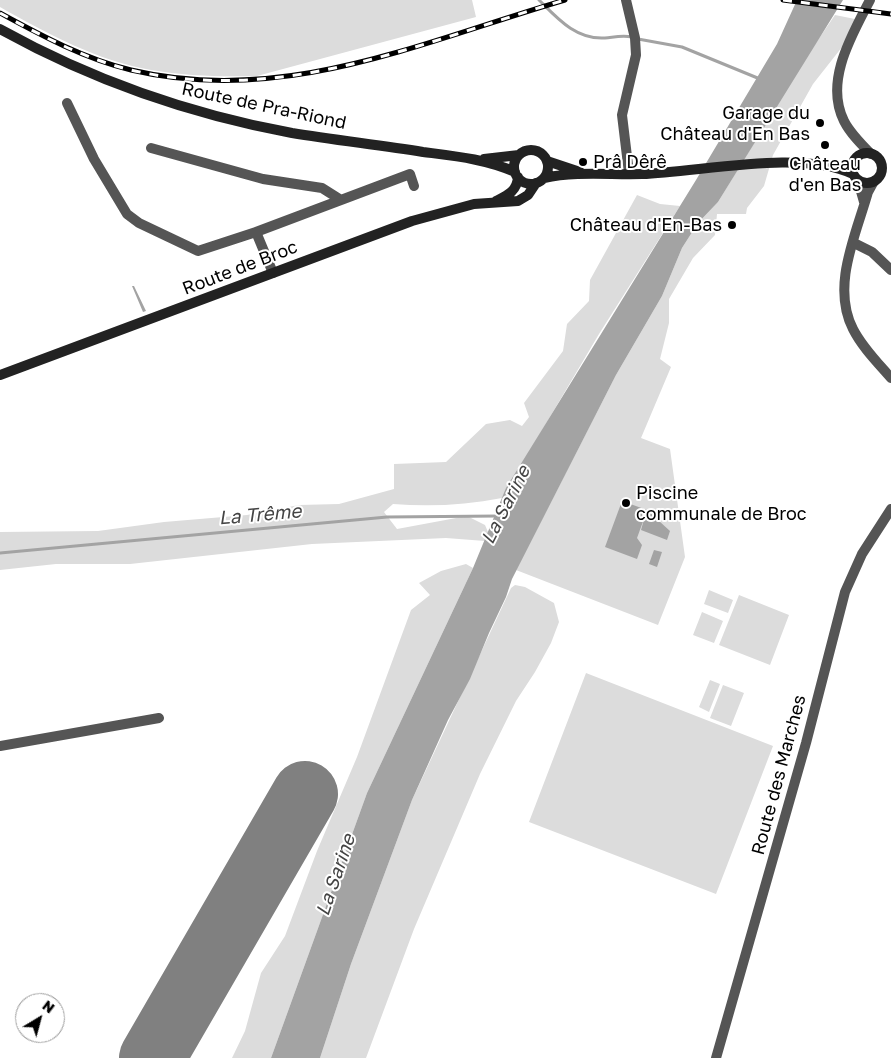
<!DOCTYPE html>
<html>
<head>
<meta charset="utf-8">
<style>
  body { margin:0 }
  #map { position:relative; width:891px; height:1058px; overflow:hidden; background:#fff; font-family:"Golos Text",sans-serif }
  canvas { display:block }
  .north { position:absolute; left:15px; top:993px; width:50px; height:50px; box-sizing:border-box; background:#fff; border:1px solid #999; border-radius:50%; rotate:37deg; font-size:14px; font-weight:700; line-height:20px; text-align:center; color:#000 }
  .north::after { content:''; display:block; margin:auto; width:18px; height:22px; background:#000; clip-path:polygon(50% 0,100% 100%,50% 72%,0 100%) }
</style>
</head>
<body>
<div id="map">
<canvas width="891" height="1058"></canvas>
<div class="north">N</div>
</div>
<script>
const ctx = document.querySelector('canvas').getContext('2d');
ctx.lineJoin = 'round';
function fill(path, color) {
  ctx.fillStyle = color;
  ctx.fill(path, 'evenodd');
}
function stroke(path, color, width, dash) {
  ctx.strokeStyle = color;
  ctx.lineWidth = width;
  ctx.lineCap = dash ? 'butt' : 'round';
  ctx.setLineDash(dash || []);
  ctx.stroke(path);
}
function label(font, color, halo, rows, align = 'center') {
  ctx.font = font + ' "Golos Text",sans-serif';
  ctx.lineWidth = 4;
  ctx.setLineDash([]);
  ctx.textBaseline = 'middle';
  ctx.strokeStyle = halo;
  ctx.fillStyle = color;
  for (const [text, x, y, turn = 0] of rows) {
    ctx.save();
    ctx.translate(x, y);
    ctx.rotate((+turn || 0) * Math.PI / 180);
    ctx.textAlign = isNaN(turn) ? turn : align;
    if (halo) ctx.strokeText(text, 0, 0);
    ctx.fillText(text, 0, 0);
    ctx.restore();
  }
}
const green = new Path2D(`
  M0 0H472L476 17 257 76C221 77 186 76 151 70 98 61 46 33 0 7Z
  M835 15 860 20 846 42 813 84 773 155 764 186 747 208 746 214H717L715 235 693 258 669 299V323L660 359 671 367 641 438 670 449 685 557 658 625 516 570 616 375 662 296 682 248 698 223 718 202 807 56Z
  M637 195 660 204 680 206 599 334 502 498C466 505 430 507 393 504L384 512 397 529 467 516 485 525 488 532 485 541 446 538 312 544 130 564H56L0 570V532L98 531 164 522 247 515 299 505 339 504 394 489V464L446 462 486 424 510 420 522 426 529 417 524 403 563 351 567 324 589 301 590 280Z
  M466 564 473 568 367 793 271 1058H232L245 1031 261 973 285 936 317 851 357 757 411 610 430 595 419 583 441 571Z
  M515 585 525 587 554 603 559 622 551 643 535 672 516 701 480 774 414 929 366 1058H320L351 964 412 800 511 588Z
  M709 590 733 600 728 613 704 604Z
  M739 595 789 615 770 665 719 645Z
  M702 612 723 621 714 643 693 635Z
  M586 673 773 746 716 894 529 822Z
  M710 680 720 684 709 712 699 707Z
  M723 685 744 693 731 726 710 718Z`);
const water = new Path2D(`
  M797 0H843L718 202 698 223 682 248 662 296 616 375 512 579 506 597 489 633 470 679 448 720 412 800 351 964 320 1058H271L367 793 473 568 506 488 696 180 777 44Z
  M132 286H134L146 311 143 312Z
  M622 501 647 510 670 531 667 540 641 530 645 516 637 538 642 545 637 559 605 547Z
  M654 550 662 552 657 567 649 564Z`);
const stream = new Path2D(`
  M539 0C557 18 576 40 605 38 615 37 622 35 632 37
  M638 39 682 47 760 79
  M0 553 387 517 498 516`);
const runway = new Path2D(`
  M152 1058 305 794`);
const minor = new Path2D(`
  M626 0 635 38 636 55 622 115 629 173
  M870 0C852 35 824 81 844 121 850 133 861 144 871 154
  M67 103 94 159 127 214 139 223 198 251 256 232 273 273
  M151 148 263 179 322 188 341 200
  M858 181 864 202
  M874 181 868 192C856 235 831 286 853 329 862 347 878 363 891 378
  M256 232 410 174 414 186
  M854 243 872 252 891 270
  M0 746 159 718
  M716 1058 806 743 845 592 862 554 891 509`);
const secondary = new Path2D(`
  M0 29C90 79 190 114 292 133 335 140 379 145 423 152 454 156 486 159 515 172
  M514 167a17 17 0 1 1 34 0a17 17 0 1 1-34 0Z
  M852 168a15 15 0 1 1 30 0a15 15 0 1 1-30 0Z
  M484 159 519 155
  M547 161 580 172
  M544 178C576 171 610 175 642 174 701 172 801 149 853 174
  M496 201C508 195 517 191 518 177
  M0 375 412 221 474 204 518 201 528 195 536 183`);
const rail = new Path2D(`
  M783 0 891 14
  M0 13C42 36 85 59 131 70 284 106 421 42 565 0`);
const markers = [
  [820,123,5,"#000"],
  [825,145,5,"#000"],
  [583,162,5,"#000"],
  [732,225,5,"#000"],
  [626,503,5,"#000"]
];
const streetNames = [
  ["Route de Pra-Riond",264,106,12],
  ["Route de Broc",240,268,-21],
  ["Route des Marches",779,775,-75]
];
const poiNames = [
  ["Garage du",810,113],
  ["Château d'En Bas",810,134],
  ["Prâ Dêrê",593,162,"left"],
  ["Château",825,164,"center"],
  ["d'en Bas",825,185,"center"],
  ["Château d'En-Bas",722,225],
  ["Piscine",636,493,"left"],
  ["communale de Broc",636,514,"left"]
];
const waterNames = [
  ["La Sarine",506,505,-63],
  ["La Trême",260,515,-5],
  ["La Sarine",336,875,-71]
];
fill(green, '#dcdcdc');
fill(water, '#a3a3a3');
stroke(stream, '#a3a3a3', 3);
stroke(runway, '#808080', 66);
stroke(minor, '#555', 10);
stroke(secondary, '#222', 10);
stroke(rail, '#000', 5);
stroke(rail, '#fff', 3, [9]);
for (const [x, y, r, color] of markers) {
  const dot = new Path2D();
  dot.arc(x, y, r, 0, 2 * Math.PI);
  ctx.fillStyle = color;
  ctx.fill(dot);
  stroke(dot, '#fff', 2);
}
label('18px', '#000', '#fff', streetNames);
label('18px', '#000', '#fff', poiNames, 'right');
label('italic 19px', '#444', '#fff', waterNames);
</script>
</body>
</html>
